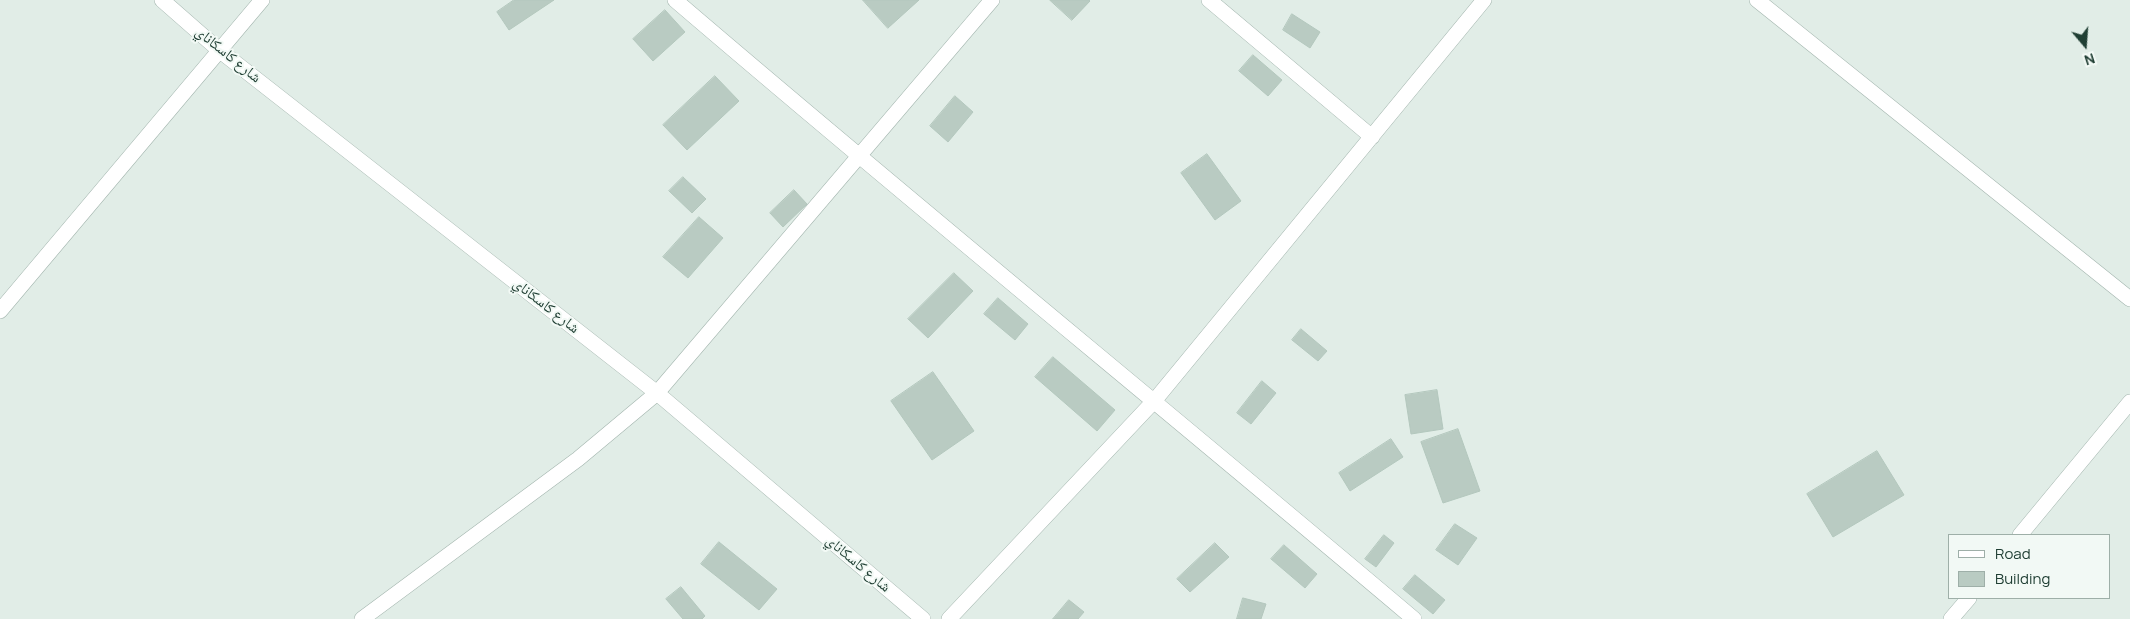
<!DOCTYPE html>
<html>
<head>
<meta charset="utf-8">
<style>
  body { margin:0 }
  #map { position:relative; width:2130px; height:619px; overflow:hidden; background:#e1ede7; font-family:Manrope,sans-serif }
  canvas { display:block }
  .legend { position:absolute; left:1948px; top:534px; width:162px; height:65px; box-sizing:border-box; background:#f2f9f5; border:1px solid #9eafa8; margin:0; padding:6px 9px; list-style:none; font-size:15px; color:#203f34 }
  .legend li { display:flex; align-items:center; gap:10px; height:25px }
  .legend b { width:25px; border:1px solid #9eafa8 }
  .north { position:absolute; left:2060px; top:20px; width:50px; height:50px; -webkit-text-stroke:4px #f2f9f5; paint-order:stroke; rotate:162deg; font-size:14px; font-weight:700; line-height:20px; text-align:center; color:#203f34 }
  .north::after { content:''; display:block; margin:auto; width:18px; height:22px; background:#203f34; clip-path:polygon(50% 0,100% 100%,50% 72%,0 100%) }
</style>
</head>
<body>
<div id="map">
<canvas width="2130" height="619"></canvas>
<ul class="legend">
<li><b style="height:6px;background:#fff"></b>Road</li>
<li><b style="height:14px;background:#b9cbc2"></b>Building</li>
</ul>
<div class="north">N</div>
</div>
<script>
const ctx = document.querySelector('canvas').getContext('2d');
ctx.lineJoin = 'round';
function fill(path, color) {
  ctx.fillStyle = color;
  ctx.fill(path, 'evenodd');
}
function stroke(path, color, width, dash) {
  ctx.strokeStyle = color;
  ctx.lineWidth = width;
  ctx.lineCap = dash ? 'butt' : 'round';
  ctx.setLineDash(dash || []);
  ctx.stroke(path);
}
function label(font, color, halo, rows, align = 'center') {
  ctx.font = font + ' Manrope,"Noto Naskh Arabic",sans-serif';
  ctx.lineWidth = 4;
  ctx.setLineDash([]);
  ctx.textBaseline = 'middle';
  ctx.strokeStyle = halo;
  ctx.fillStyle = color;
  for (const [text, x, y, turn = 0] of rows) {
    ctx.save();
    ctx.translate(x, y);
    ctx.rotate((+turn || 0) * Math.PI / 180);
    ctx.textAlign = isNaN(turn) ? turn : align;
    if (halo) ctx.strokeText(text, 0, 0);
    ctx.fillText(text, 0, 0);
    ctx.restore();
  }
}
const building = new Path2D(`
  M514 0H554L509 30 497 12Z
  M863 0H919L888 28Z
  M1050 0H1089L1090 1 1072 20Z
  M665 10 685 32 653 61 633 39Z
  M1292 14 1320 32 1310 48 1283 30Z
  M1253 55 1282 80 1268 96 1239 71Z
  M715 76 739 101 687 150 663 125Z
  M955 96 973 112 948 142 930 126Z
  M1207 154 1241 201 1215 220 1181 173Z
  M683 177 706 199 692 213 669 191Z
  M794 190 807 204 783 227 770 213Z
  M699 217 723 238 688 278 663 257Z
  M954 273 973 291 928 338 908 319Z
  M998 298 1028 324 1015 340 984 314Z
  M1301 329 1327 351 1318 361 1292 340Z
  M1053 357 1115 410 1097 431 1035 377Z
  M933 372 974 431 932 460 891 401Z
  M1262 381 1276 393 1251 424 1237 413Z
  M1437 390 1443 429 1411 434 1405 395Z
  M1458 429 1480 491 1443 503 1421 442Z
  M1391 439 1403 457 1350 491 1339 473Z
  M1877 451 1904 495 1833 537 1807 494Z
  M1455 524 1477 538 1458 565 1436 550Z
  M1384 535 1394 543 1376 567 1365 559Z
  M719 542 777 589 759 610 701 564Z
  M1215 543 1229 557 1190 592 1177 579Z
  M1284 545 1317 574 1305 588 1271 559Z
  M1415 575 1445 600 1433 614 1403 589Z
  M681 587 705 616 702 619H683L666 599Z
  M1243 598 1266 604 1261 619H1237Z
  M1069 600 1084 612 1078 619H1053Z`);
const minor = new Path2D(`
  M162 0 219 50 657 393 923 619
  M675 0C919 209 1169 412 1414 619
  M1209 0 1372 137
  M1757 0 2130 299
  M0 311 262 0
  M2020 535 2130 402
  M362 619 578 459 657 393 992 0
  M949 619 1155 400 1484 0
  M1951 619 1969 598`);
const streetNames = [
  ["شارع كاسكاناي",228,55,39],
  ["شارع كاسكاناي",546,306,38],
  ["شارع كاسكاناي",858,564,40]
];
fill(building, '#b9cbc2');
stroke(building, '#b3c7bd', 1);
stroke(minor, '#a3b5ae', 16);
stroke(minor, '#fff', 15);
label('15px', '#203f34', '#f2f9f5', streetNames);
</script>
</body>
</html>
